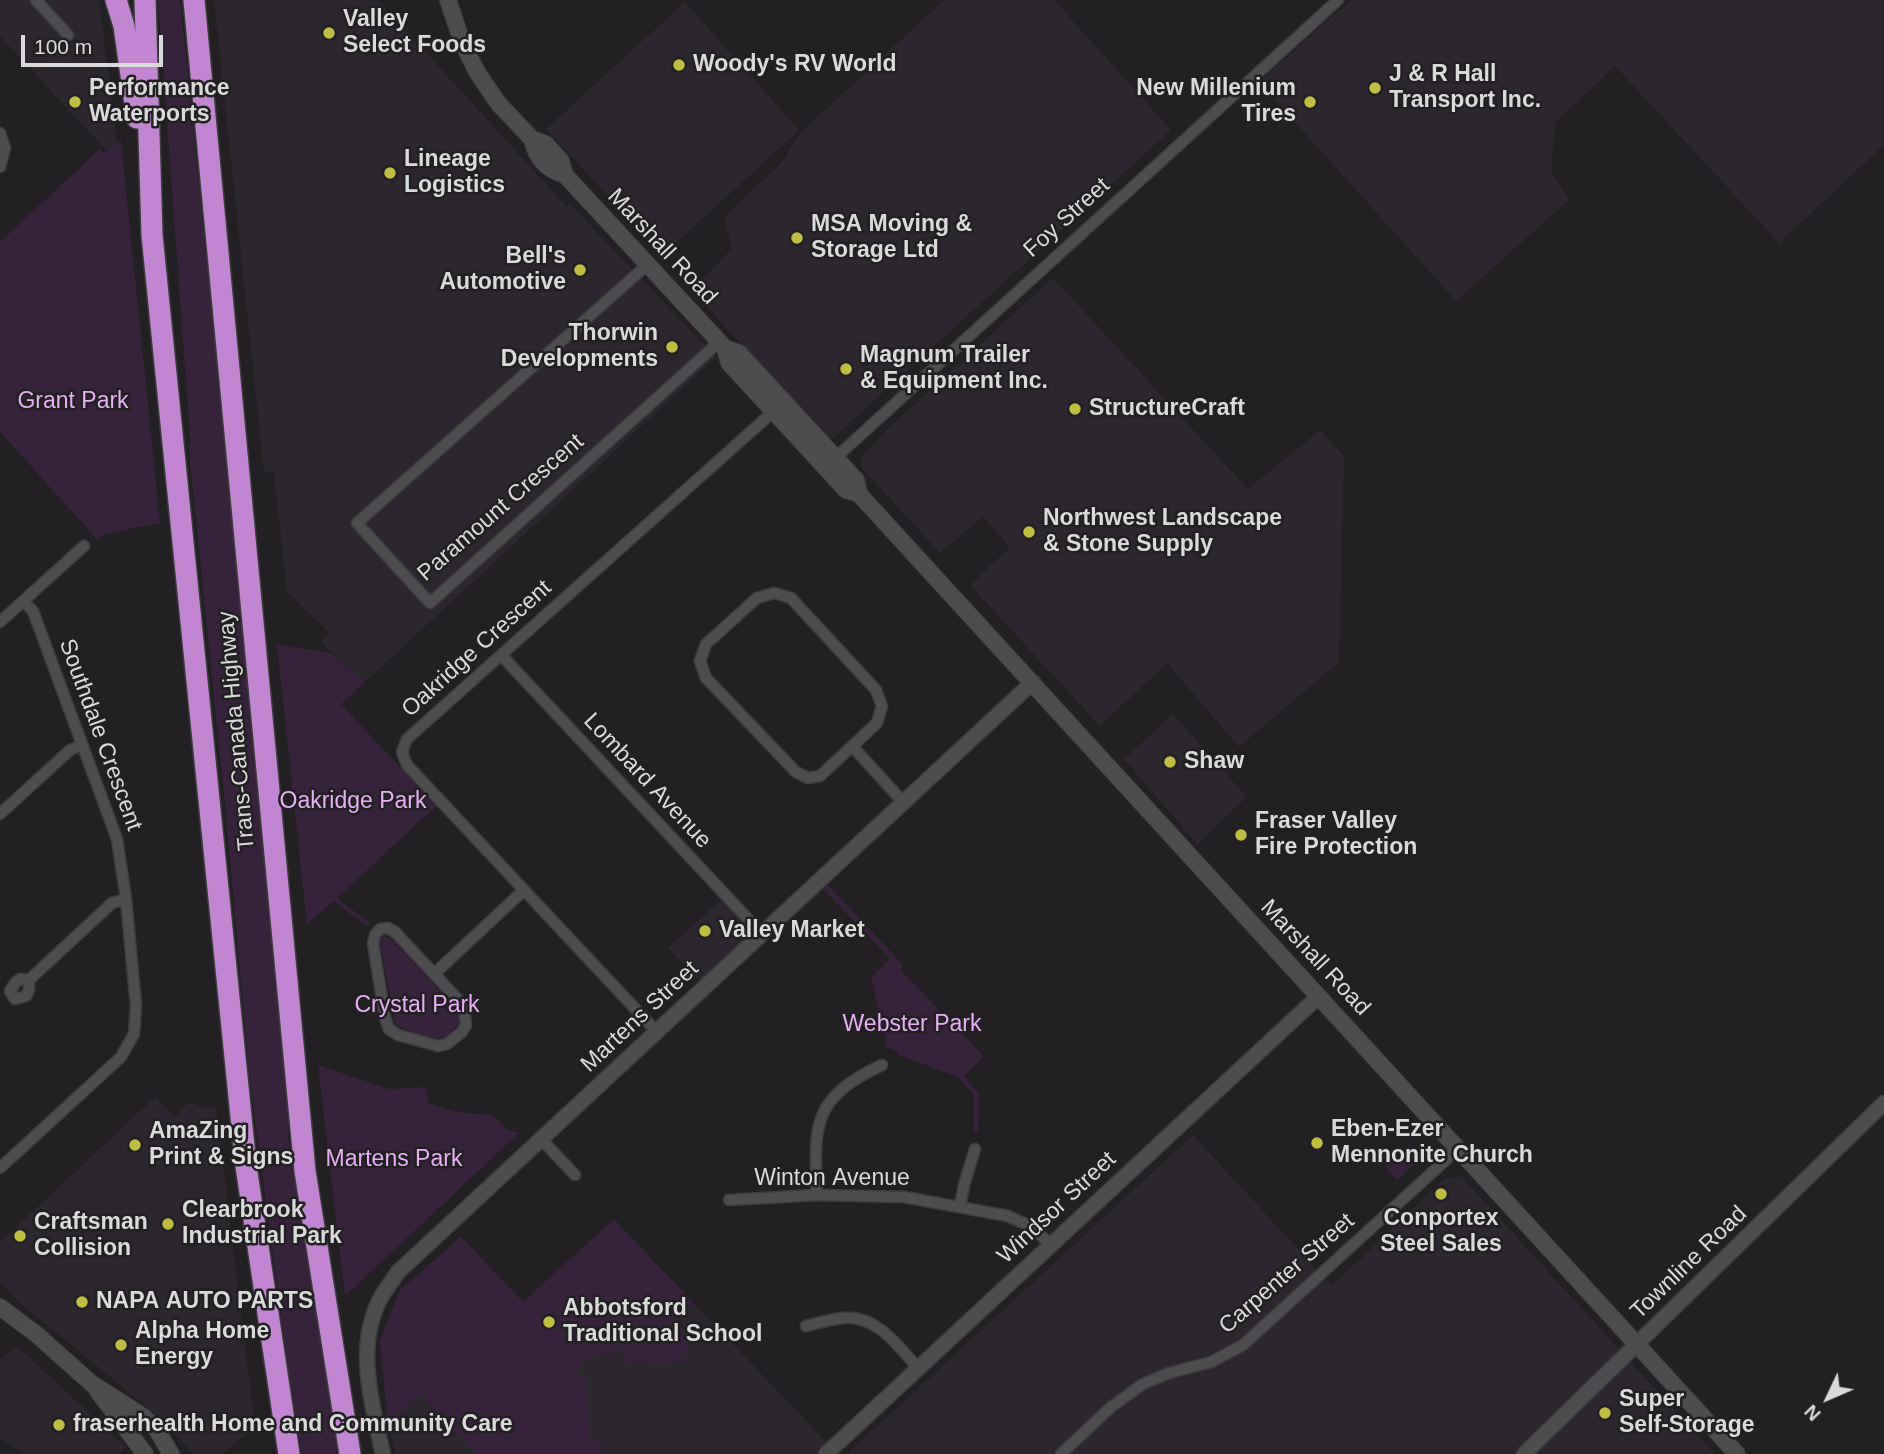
<!DOCTYPE html>
<html>
<head>
<meta charset="utf-8">
<style>
  body { margin:0 }
  #map { position:relative; width:1884px; height:1454px; overflow:hidden; background:#222022; font-family:Arial,sans-serif }
  canvas { display:block }
  .north { position:absolute; left:1793px; top:1363px; width:70px; height:70px; -webkit-text-stroke:5px #222022; paint-order:stroke; rotate:226deg; font-size:19px; font-weight:700; line-height:28px; text-align:center; color:#dbdadb }
  .north::after { content:''; display:block; margin:auto; width:24px; height:32px; background:#dbdadb; clip-path:polygon(50% 0,100% 100%,50% 72%,0 100%) }
  .scale { position:absolute; left:21px; top:35px; width:142px; height:32px; box-sizing:border-box; border:4px solid #dbdadb; border-top:0; padding-left:9px; font-size:21px; line-height:24px; white-space:nowrap; color:#dbdadb; -webkit-text-stroke:5px #222022; paint-order:stroke }
</style>
</head>
<body>
<div id="map">
<canvas width="1884" height="1454"></canvas>
<div class="north">N</div>
<div class="scale">100 m</div>
</div>
<script>
const ctx = document.querySelector('canvas').getContext('2d');
ctx.lineJoin = 'round';
function fill(path, color) {
  ctx.fillStyle = color;
  ctx.fill(path, 'evenodd');
}
function stroke(path, color, width, dash) {
  ctx.strokeStyle = color;
  ctx.lineWidth = width;
  ctx.lineCap = dash ? 'butt' : 'round';
  ctx.setLineDash(dash || []);
  ctx.stroke(path);
}
function label(font, color, halo, rows, align = 'center') {
  ctx.font = font + ' Arial,sans-serif';
  ctx.lineWidth = 5;
  ctx.setLineDash([]);
  ctx.textBaseline = 'middle';
  ctx.strokeStyle = halo;
  ctx.fillStyle = color;
  for (const [text, x, y, turn = 0] of rows) {
    ctx.save();
    ctx.translate(x, y);
    ctx.rotate((+turn || 0) * Math.PI / 180);
    ctx.textAlign = isNaN(turn) ? turn : align;
    if (halo) ctx.strokeText(text, 0, 0);
    ctx.fillText(text, 0, 0);
    ctx.restore();
  }
}
const built = new Path2D(`
  M0 0H99L117 143 106 150 0 36Z
  M214 0H378L567 207 570 204 716 357 365 682 321 642 330 633 287 592 274 472H264Z
  M944 0H1054L1171 130 829 442 692 290 732 248 724 217 782 162 802 131Z
  M1351 0H1884V145L1779 243 1615 66 1555 123 1551 171 1569 200 1456 301 1259 82Z
  M685 2 799 130 663 255 546 129Z
  M1053 278 1248 489 1320 430 1344 456 1339 662 1239 747 1167 663 1100 726 970 585 1010 547 983 517 940 553 861 467V457L895 422Z
  M1173 714 1247 797 1197 844 1124 759Z
  M721 900 744 925V940L699 981 668 948Z
  M155 1097 175 1117 189 1102 204 1108 216 1107 255 1427 222 1454H194L152 1411 19 1302 0 1282V1242Z
  M1193 1135 1332 1286 1443 1180 1461 1176 1715 1454H847Z
  M614 1219 830 1446 822 1454H395L388 1425 380 1339 400 1290 461 1237 523 1302Z
  M17 1346 126 1447 119 1454H24L0 1438V1360Z`);
const green = new Path2D(`
  M158 0H180L246 643 287 1091 288 1137 341 1454H302L289 1374 250 1082 225 804 189 452 190 436Z
  M121 140 160 523 104 534 98 540 0 432V242L101 148 102 154Z
  M277 645 332 653 365 682 341 704 436 806 337 898 370 923 367 926 333 901 307 925Z
  M828 885 903 965 900 969 984 1057 964 1076 979 1094 978 1131H974V1095L958 1077 899 1055 896 1051 887 1047 871 978 890 959 823 889Z
  M383 936 390 938 457 1009 459 1022C455 1028 449 1035 443 1038 433 1041 402 1030 395 1023L380 943Z
  M318 1065 389 1089 426 1087 428 1103 455 1112 492 1115 507 1129 519 1133 345 1296Z
  M1410 1143 1422 1157 1397 1180 1385 1167Z
  M614 1219 696 1306 678 1307 674 1313 666 1335 686 1333 688 1349 685 1350 686 1357 682 1358 683 1361 657 1365 651 1361 625 1364 623 1350 627 1342 652 1337 625 1341 620 1351 591 1356 579 1363 576 1377 585 1376 591 1441 599 1440 601 1454H476L421 1395 388 1425 380 1339 400 1290 461 1237 523 1302Z`);
const minor = new Path2D(`
  M36 0 68 35
  M0 133 5 148 0 167
  M647 265 357 523 430 603 719 342
  M832 461 1338 0
  M774 593 791 598 876 690 882 706 877 723 820 776 808 778 796 772 706 678 700 661 706 644 757 598Z
  M0 622 84 546
  M502 656 762 934
  M852 746 904 803
  M0 814 70 750 82 745
  M388 928 395 932 464 1006 466 1025 462 1032 447 1044 438 1046 398 1035 389 1029 385 1018 373 943 375 935 380 929Z
  M434 974 524 890
  M20 979 29 980V990L26 996 15 999 10 991 15 983Z
  M29 980 112 903 126 899
  M657 1032 407 765 402 752 407 739 774 411
  M541 1139 575 1175
  M0 1168 121 1057 134 1034 136 1006 126 899 117 839 33 611 23 601
  M817 1195C814 1124 812 1098 882 1065
  M729 1200 817 1195 904 1197 1008 1216 1032 1227 1051 1245
  M960 1207 964 1185 975 1149
  M806 1326C818 1323 831 1319 843 1318 877 1315 898 1346 918 1368
  M1061 1454 1111 1407 1143 1384 1169 1373 1211 1362 1243 1345 1459 1148`);
const tertiary = new Path2D(`
  M383 1454C372 1404 355 1348 380 1299 385 1290 392 1281 398 1272L1033 682
  M826 1454 1319 996
  M1524 1454 1884 1103`);
const secondary = new Path2D(`
  M448 0 462 42 477 72 498 103 532 139 546 144 561 161 565 175 725 348 729 363 846 490 859 494 1737 1454
  M532 139C536 158 547 170 565 175
  M725 348 739 353 856 480 859 494
  M0 1307 36 1334 91 1383 144 1417 157 1430 171 1454
  M97 1390 145 1454`);
const motorway = new Path2D(`
  M116 0 124 26 137 118
  M145 0 152 235 246 1166 289 1454
  M194 0 305 1171 350 1454`);
const markers = [
  [329,33,7,"#bfbe42"],
  [679,65,7,"#bfbe42"],
  [1375,88,7,"#bfbe42"],
  [75,102,7,"#bfbe42"],
  [1310,102,7,"#bfbe42"],
  [390,173,7,"#bfbe42"],
  [797,238,7,"#bfbe42"],
  [580,270,7,"#bfbe42"],
  [672,347,7,"#bfbe42"],
  [846,369,7,"#bfbe42"],
  [1075,409,7,"#bfbe42"],
  [1029,532,7,"#bfbe42"],
  [1170,762,7,"#bfbe42"],
  [1241,835,7,"#bfbe42"],
  [705,931,7,"#bfbe42"],
  [1317,1143,7,"#bfbe42"],
  [135,1145,7,"#bfbe42"],
  [1441,1194,7,"#bfbe42"],
  [168,1224,7,"#bfbe42"],
  [20,1236,7,"#bfbe42"],
  [82,1302,7,"#bfbe42"],
  [549,1322,7,"#bfbe42"],
  [121,1345,7,"#bfbe42"],
  [1605,1413,7,"#bfbe42"],
  [59,1425,7,"#bfbe42"]
];
const poiNames = [
  ["Valley",343,20],
  ["Select Foods",343,46],
  ["Woody's RV World",693,65],
  ["J & R Hall",1389,75],
  ["Transport Inc.",1389,101],
  ["Performance",89,89],
  ["Waterports",89,115],
  ["New Millenium",1296,89,"right"],
  ["Tires",1296,115,"right"],
  ["Lineage",404,160],
  ["Logistics",404,186],
  ["MSA Moving &",811,225],
  ["Storage Ltd",811,251],
  ["Bell's",566,257,"right"],
  ["Automotive",566,283,"right"],
  ["Thorwin",658,334,"right"],
  ["Developments",658,360,"right"],
  ["Magnum Trailer",860,356],
  ["& Equipment Inc.",860,382],
  ["StructureCraft",1089,409],
  ["Northwest Landscape",1043,519],
  ["& Stone Supply",1043,545],
  ["Shaw",1184,762],
  ["Fraser Valley",1255,822],
  ["Fire Protection",1255,848],
  ["Valley Market",719,931],
  ["Eben-Ezer",1331,1130],
  ["Mennonite Church",1331,1156],
  ["AmaZing",149,1132],
  ["Print & Signs",149,1158],
  ["Clearbrook",182,1211],
  ["Industrial Park",182,1237],
  ["Conportex",1441,1219,"center"],
  ["Steel Sales",1441,1245,"center"],
  ["Craftsman",34,1223],
  ["Collision",34,1249],
  ["NAPA AUTO PARTS",96,1302],
  ["Abbotsford",563,1309],
  ["Traditional School",563,1335],
  ["Alpha Home",135,1332],
  ["Energy",135,1358],
  ["Super",1619,1400],
  ["Self-Storage",1619,1426],
  ["fraserhealth Home and Community Care",73,1425]
];
const streetNames = [
  ["Foy Street",1067,218,-42],
  ["Marshall Road",662,247,47],
  ["Paramount Crescent",501,508,-41],
  ["Oakridge Crescent",477,649,-42],
  ["Trans-Canada Highway",237,731,-95],
  ["Southdale Crescent",100,735,70],
  ["Lombard Avenue",647,781,47],
  ["Marshall Road",1315,958,47],
  ["Martens Street",640,1017,-43],
  ["Winton Avenue",832,1179],
  ["Windsor Street",1057,1208,-43],
  ["Townline Road",1689,1263,-44],
  ["Carpenter Street",1287,1274,-41]
];
const parkNames = [
  ["Grant Park",73,402],
  ["Oakridge Park",353,802],
  ["Crystal Park",417,1006],
  ["Webster Park",912,1025],
  ["Martens Park",394,1160]
];
fill(built, '#2c272e');
fill(green, '#37223c');
stroke(minor, '#3d3c3e', 13);
stroke(tertiary, '#3d3c3e', 17);
stroke(secondary, '#3d3c3e', 18);
stroke(motorway, '#3d3c3e', 24);
stroke(minor, '#4d4c4e', 10);
stroke(tertiary, '#4d4c4e', 14);
stroke(secondary, '#4d4c4e', 16);
stroke(motorway, '#c185d1', 21);
for (const [x, y, r, color] of markers) {
  const dot = new Path2D();
  dot.arc(x, y, r, 0, 2 * Math.PI);
  ctx.fillStyle = color;
  ctx.fill(dot);
  stroke(dot, '#222022', 2.5);
}
label('bold 23px', '#dbdadb', '#222022', poiNames, 'left');
label('23px', '#dbdadb', '#222022', streetNames);
label('23px', '#e7aef6', '#222022', parkNames);
</script>
</body>
</html>
